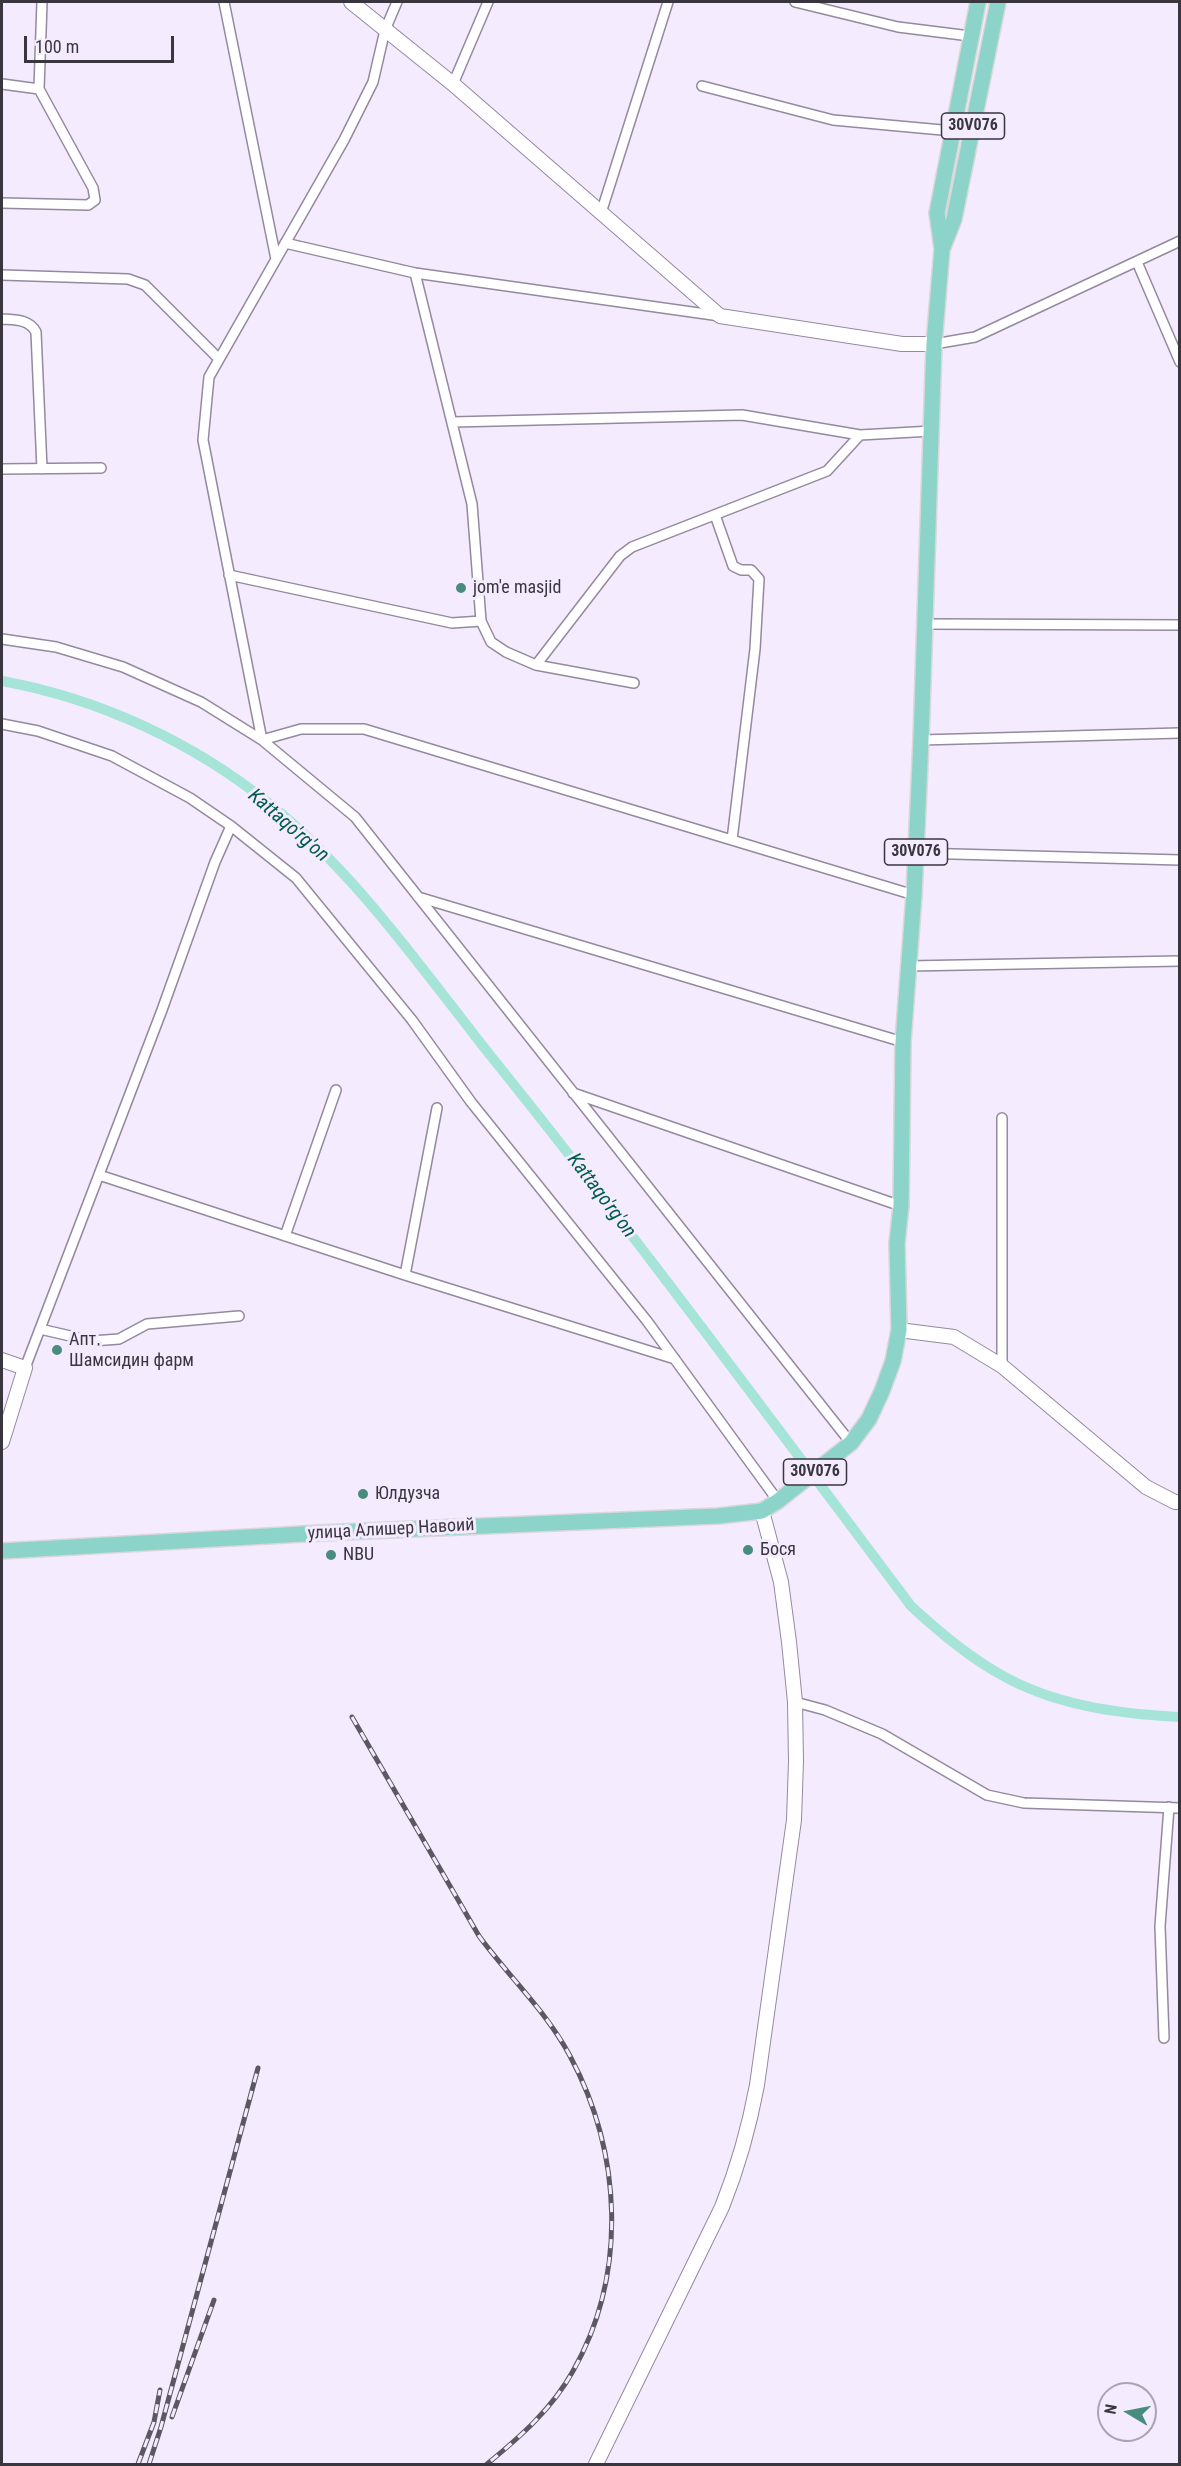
<!DOCTYPE html>
<html>
<head>
<meta charset="utf-8">
<style>
  body { margin:0 }
  #map { position:relative; width:1181px; height:2466px; overflow:hidden; background:#f4ebfe; font-family:"Roboto Condensed",sans-serif }
  canvas { display:block }
  .frame { position:absolute; inset:0; border:3px solid #3a363f; pointer-events:none }
  .north { position:absolute; left:1097px; top:2382px; width:60px; height:60px; box-sizing:border-box; background:#f4ebfe; border:2px solid #aaa3b2; border-radius:50%; rotate:280deg; font-size:16px; font-weight:700; line-height:24px; text-align:center; color:#3a363f }
  .north::after { content:''; display:block; margin:auto; width:21px; height:27px; background:#488c80; clip-path:polygon(50% 0,100% 100%,50% 72%,0 100%) }
  .scale { position:absolute; left:24px; top:36px; width:150px; height:27px; box-sizing:border-box; border:3px solid #3a363f; border-top:0; padding-left:8px; font-size:18px; line-height:21px; white-space:nowrap; color:#3a363f; -webkit-text-stroke:4px #f4ebfe; paint-order:stroke }
</style>
</head>
<body>
<div id="map">
<canvas width="1181" height="2466"></canvas>
<div class="frame"></div>
<div class="north">N</div>
<div class="scale">100 m</div>
</div>
<script>
const ctx = document.querySelector('canvas').getContext('2d');
ctx.lineJoin = 'round';
function stroke(path, color, width, dash) {
  ctx.strokeStyle = color;
  ctx.lineWidth = width;
  ctx.lineCap = dash ? 'butt' : 'round';
  ctx.setLineDash(dash || []);
  ctx.stroke(path);
}
function label(font, color, halo, rows, align = 'center') {
  ctx.font = font + ' "Roboto Condensed",sans-serif';
  ctx.lineWidth = 6;
  ctx.setLineDash([]);
  ctx.textBaseline = 'middle';
  ctx.strokeStyle = halo;
  ctx.fillStyle = color;
  for (const [text, x, y, turn = 0] of rows) {
    ctx.save();
    ctx.translate(x, y);
    ctx.rotate((+turn || 0) * Math.PI / 180);
    ctx.textAlign = isNaN(turn) ? turn : align;
    if (halo) ctx.strokeText(text, 0, 0);
    ctx.fillText(text, 0, 0);
    ctx.restore();
  }
}
const canal = new Path2D(`
  M2 681C100 699 193 742 271 805 357 875 422 969 490 1055 635 1235 772 1421 911 1606 938 1631 966 1655 998 1673 1052 1705 1118 1714 1180 1717`);
const street = new Path2D(`
  M224 2 276 259
  M397 2 385 30 373 82 344 140 209 377 203 440 262 740 301 729H364L914 895
  M795 2 898 27 970 36
  M2 84 39 89
  M453 84 488 2
  M702 86 833 120 953 131
  M2 203 88 205 95 200 93 188 39 89 42 2
  M601 213 668 2
  M285 243 415 273 720 316
  M1137 262 1180 362
  M415 273 472 504 481 621 491 642 506 652 536 665 634 683
  M2 275 128 279 145 285 219 359
  M2 319C15 320 29 319 36 332L42 469
  M934 344 975 337 1180 241
  M453 422 742 415 860 435
  M2 469 101 468
  M715 515 733 566 741 570H751L759 579 755 649 732 840
  M229 575 452 623 481 621
  M926 624 1180 625
  M2 639 56 647 123 667 201 702 262 740 355 817 851 1443
  M536 665 620 556 632 547 827 471 860 435 932 431
  M2 724 38 731 112 756 190 798 231 826 296 878 412 1020 471 1102 647 1321 778 1501
  M921 740 1180 733
  M916 853 1180 860
  M418 897 903 1042
  M908 966 1180 961
  M573 1093 901 1206
  M99 1175 405 1275 675 1359
  M285 1236 336 1090
  M405 1275 437 1108
  M40 1329 92 1341 119 1339 147 1324 239 1316
  M1002 1366V1118
  M25 1368 162 1010 215 862 231 826
  M795 1702 825 1710 882 1734 987 1795 1024 1803 1180 1808
  M1164 2038 1160 1926 1169 1807`);
const secondary = new Path2D(`
  M351 2 453 84 720 316 902 344H934
  M899 1330 954 1337 1002 1366 1146 1487 1175 1502H1180
  M2 1360 25 1368 2 1442
  M596 2464 722 2207C738 2167 749 2128 757 2085L794 1820 796 1761 795 1702 789 1642 781 1582 762 1511`);
const primary = new Path2D(`
  M943 247 954 219 998 2
  M2 1551 320 1533 718 1516 762 1511 778 1501 851 1443 869 1419 882 1391 893 1361 899 1330 897 1243 901 1206 903 1042 914 895 921 740 934 344 942 249 937 213 978 2`);
const rail = new Path2D(`
  M352 1717 479 1936C509 1977 547 2012 570 2056 622 2153 628 2274 573 2371 552 2409 520 2437 487 2464
  M172 2417 214 2300
  M138 2464 154 2422 160 2390
  M149 2464 161 2427 258 2068`);
const markers = [
  [461,588,6,"#488c80"],
  [57,1350,6,"#488c80"],
  [363,1494,6,"#488c80"],
  [748,1550,6,"#488c80"],
  [331,1555,6,"#488c80"]
];
const shields = [
  [973,126,63],
  [916,852,63],
  [815,1472,63]
];
const shieldNames = [
  ["30V076",973,126],
  ["30V076",916,852],
  ["30V076",815,1472]
];
const poiNames = [
  ["jom'e masjid",473,588],
  ["Апт.",69,1340],
  ["Шамсидин фарм",69,1361],
  ["Юлдузча",375,1494],
  ["Бося",760,1550],
  ["NBU",343,1555]
];
const streetNames = [
  ["улица Алишер Навоий",391,1530,-3]
];
const waterNames = [
  ["Kattaqo'rg'on",288,826,41],
  ["Kattaqo'rg'on",601,1196,53]
];
stroke(canal, '#a6e4d8', 10);
stroke(street, '#94899e', 12);
stroke(secondary, '#94899e', 16);
stroke(primary, '#d8d7d9', 18);
stroke(street, '#fff', 9);
stroke(secondary, '#fff', 14);
stroke(primary, '#8cd4c9', 15);
stroke(rail, '#5c5862', 5);
stroke(rail, '#f4ebfe', 3, [9]);
for (const [x, y, r, color] of markers) {
  const dot = new Path2D();
  dot.arc(x, y, r, 0, 2 * Math.PI);
  ctx.fillStyle = color;
  ctx.fill(dot);
  stroke(dot, '#f4ebfe', 2);
}
for (const [x, y, w] of shields) {
  const box = new Path2D();
  box.roundRect(x - w / 2, y - 13, w, 26, 4.5);
  ctx.fillStyle = '#f4ebfe';
  ctx.fill(box);
  stroke(box, '#3a363f', 1.5);
}
label('bold 16px', '#3a363f', null, shieldNames);
label('18px', '#3a363f', '#f4ebfe', poiNames, 'left');
label('18px', '#3a363f', '#f4ebfe', streetNames);
label('italic 20px', '#015b50', '#f4ebfe', waterNames);
</script>
</body>
</html>
